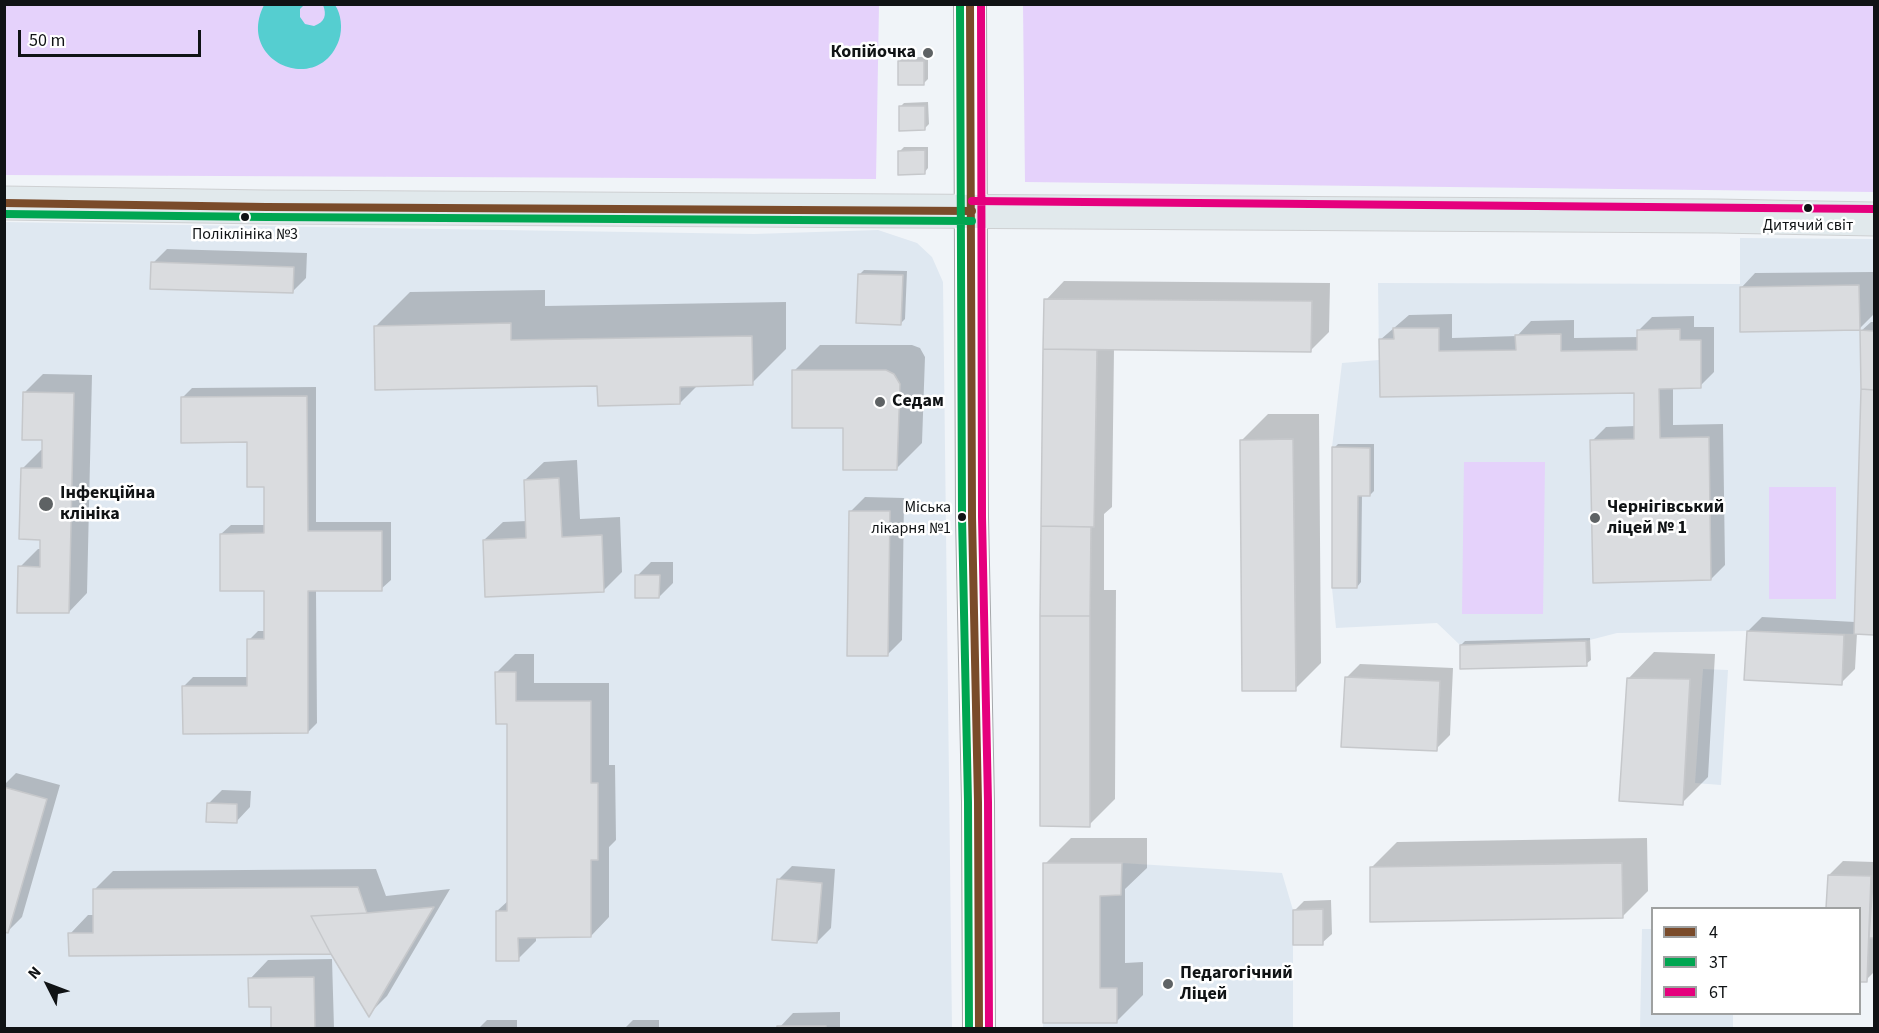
<!DOCTYPE html>
<html>
<head>
<meta charset="utf-8">
<style>
  body { margin:0 }
  #map { position:relative; width:1879px; height:1033px; overflow:hidden; background:#f0f4f8; font-family:"Source Sans 3",sans-serif }
  canvas { display:block }
  .frame { position:absolute; inset:0; border:6px solid #101315; pointer-events:none }
  .legend { position:absolute; left:1651px; top:907px; width:210px; height:108px; box-sizing:border-box; background:#fff; border:2px solid #9fa1a1; margin:0; padding:8px 10px; list-style:none; font-size:18px; color:#101315 }
  .legend li { display:flex; align-items:center; gap:12px; height:30px }
  .legend b { width:30px; border:2px solid #9fa1a1 }
  .north { position:absolute; left:18px; top:955px; width:60px; height:60px; -webkit-text-stroke:4px #fff; paint-order:stroke; rotate:312deg; font-size:16px; font-weight:700; line-height:24px; text-align:center; color:#101315 }
  .north::after { content:''; display:block; margin:auto; width:21px; height:27px; background:#101315; clip-path:polygon(50% 0,100% 100%,50% 72%,0 100%) }
  .scale { position:absolute; left:18px; top:30px; width:183px; height:27px; box-sizing:border-box; border:3px solid #101315; border-top:0; padding-left:8px; font-size:18px; line-height:21px; white-space:nowrap; color:#101315; -webkit-text-stroke:4px #fff; paint-order:stroke }
</style>
</head>
<body>
<div id="map">
<canvas width="1879" height="1033"></canvas>
<div class="frame"></div>
<ul class="legend">
<li><b style="height:8px;background:#7a4b2a"></b>4</li>
<li><b style="height:8px;background:#00a651"></b>3Т</li>
<li><b style="height:8px;background:#e5007d"></b>6Т</li>
</ul>
<div class="north">N</div>
<div class="scale">50 m</div>
</div>
<script>
const ctx = document.querySelector('canvas').getContext('2d');
ctx.lineJoin = 'round';
function fill(path, color) {
  ctx.fillStyle = color;
  ctx.fill(path, 'evenodd');
}
function stroke(path, color, width, dash) {
  ctx.strokeStyle = color;
  ctx.lineWidth = width;
  ctx.lineCap = dash ? 'butt' : 'round';
  ctx.setLineDash(dash || []);
  ctx.stroke(path);
}
function label(font, color, halo, rows, align = 'center') {
  ctx.font = font + ' "Source Sans 3",sans-serif';
  ctx.lineWidth = 5;
  ctx.setLineDash([]);
  ctx.textBaseline = 'middle';
  ctx.strokeStyle = halo;
  ctx.fillStyle = color;
  for (const [text, x, y, turn = 0] of rows) {
    ctx.save();
    ctx.translate(x, y);
    ctx.rotate((+turn || 0) * Math.PI / 180);
    ctx.textAlign = isNaN(turn) ? turn : align;
    if (halo) ctx.strokeText(text, 0, 0);
    ctx.fillText(text, 0, 0);
    ctx.restore();
  }
}
const built = new Path2D(`
  M5 222 754 234 878 230 917 243 932 257 943 282 952 1028H5Z
  M1740 238 1874 239V402L1861 403 1854 634 1747 631 1617 633 1586 641 1460 645 1437 623 1336 628 1332 588V447L1342 363 1379 360 1378 283 1740 284Z
  M1703 669 1728 670 1721 785 1695 783Z
  M1043 863H1122L1282 873 1293 910V1028H1043Z
  M1642 929H1652V1014H1733V1028H1640Z`);
const green = new Path2D(`
  M5 5H879L876 179 5 175Z
  M1023 5H1874V192L1025 182Z
  M1464 462H1545L1543 614H1462Z
  M1769 487H1836V599H1769Z`);
const water = new Path2D(`
  M264 5H304L300 9V17L305 24 314 26C325 22 327 15 323 5H335C341 14 343 28 339 40 319 97 235 62 264 5Z`);
const shadow = new Path2D(`
  M903 57H928V79L924 83 899 62Z
  M928 102 929 124 924 129 900 107 904 103Z
  M904 147H928V168L924 173 900 151Z
  M167 249 307 253 306 278 292 292 153 263Z
  M864 270 907 271 905 319 901 323 860 274Z
  M1873 272V315L1859 329 1741 288 1755 273Z
  M1064 281 1330 283 1329 332 1311 350 1114 349 1112 507 1104 514V590H1116L1115 799 1089 825 1042 526 1046 300Z
  M545 290V306L786 302V349L752 383 698 385 680 403 599 385 375 327 410 292Z
  M1452 314V338L1517 336 1531 321 1574 320V338L1639 337 1638 331 1652 317 1694 316V327H1714V372L1700 386 1673 387V425L1723 424 1725 565 1711 579 1592 441 1606 427 1636 426 1635 391 1380 340 1409 315Z
  M1871 322H1874V633H1857L1855 669 1841 683 1748 631 1762 617 1855 622 1863 389 1861 331Z
  M820 345H912L920 348 925 357 922 443 896 469 844 427 794 371Z
  M43 374 92 375 87 593 69 612 20 567 38 549H42V538L22 469 41 450H44V439L24 393Z
  M316 387V522H391V580L381 589 316 590 317 723 308 732 184 686 193 677H249V640L258 631H266L265 589 221 534 231 525H265V486L249 441 183 397 192 388Z
  M1268 414H1319L1321 663 1295 689 1242 440Z
  M1338 444H1374V491L1370 495H1362L1361 582 1357 587 1334 448Z
  M577 460 580 519 620 517 622 572 604 590 484 540 503 522 527 521 525 480 544 462Z
  M865 497 904 498 902 640 888 654 851 511Z
  M651 562H673V583L659 597 637 576Z
  M1590 638 1591 660 1586 664 1461 645 1465 641Z
  M1654 652 1715 654 1708 777 1682 803 1628 679Z
  M515 654H534V683H609V765H615L616 840 609 847V917L591 936H536V941L518 959 497 911 509 900V722L497 672Z
  M1360 664 1453 668 1450 735 1436 749 1346 678Z
  M16 773 60 785 22 917 8 931 4 930V785Z
  M222 790 251 791 250 807 236 822 208 804Z
  M1071 838H1147V868L1125 889V963L1143 962V995L1117 1021H1044L1045 864Z
  M1647 838 1648 891 1622 917 1371 868 1397 842Z
  M1843 861 1874 862V972L1866 980H1860V908H1828L1829 875Z
  M792 866 835 869 831 928 817 942 778 880Z
  M376 869 386 896 450 889 387 996 369 1014 331 952 70 934 88 915H95L94 890 113 871Z
  M1331 900 1332 934 1322 943 1295 910 1304 901Z
  M332 959 334 1028H273L272 1005 250 979 268 960Z
  M840 1012V1028H779L793 1013Z
  M487 1020H517V1028H479Z
  M633 1020H659V1028H625Z`);
const building = new Path2D(`
  M898 61H924V85H898Z
  M899 106H925V130L899 131Z
  M925 150V174L898 175V151Z
  M151 262 294 267 293 293 150 289Z
  M858 274 903 275 901 325 856 323Z
  M1859 285 1860 330 1740 332V287Z
  M1044 299 1312 301 1311 352 1043 349Z
  M511 323V340L752 336 753 385 680 387V404L598 406 597 386 375 390 374 326Z
  M1393 328H1439V351L1516 350 1515 335 1561 334V351L1637 350V330L1680 329V340H1701V388L1659 389 1660 438 1709 437 1711 580 1593 583 1590 440 1634 439V393L1380 397 1379 339H1394Z
  M1860 330 1874 331V390L1861 389Z
  M1043 349 1097 350 1094 527 1041 526Z
  M792 370H886L894 374 900 384 897 470H843V428H792Z
  M1861 389 1874 390V635L1854 634Z
  M23 392 74 393 69 613H17L18 566 40 567V540L19 539 21 468H42V440H22Z
  M307 396 308 531H382V591H308V733L183 734 182 686H247V639H264V591H220V534L264 533V487H247V442L181 443V397Z
  M1293 439 1296 691H1242L1240 440Z
  M1332 447 1370 448V496H1358L1357 588H1332Z
  M559 478 562 537 602 535 604 592 485 597 483 540 526 538 524 480Z
  M849 511H890L888 656H847Z
  M1041 526 1091 527 1090 616H1040Z
  M635 575H660L659 598H635Z
  M1040 616H1090V827L1040 826Z
  M1747 631 1844 635 1842 685 1744 680Z
  M1586 641 1587 666 1460 669V645Z
  M495 672H516V701H591V783H598V860H591V937L518 938 519 961H496V911H507V724H496Z
  M1345 677 1440 681 1437 751 1341 747Z
  M1627 678 1690 679 1683 805 1619 801Z
  M4 787 47 799 8 933 4 932Z
  M207 803 237 804V823L206 822Z
  M1043 863H1122L1121 895 1100 896V988H1117V1023H1043Z
  M1622 863 1623 918 1370 922V867Z
  M1874 867V938H1869Z
  M1828 875 1871 876 1867 982H1860V908H1826Z
  M777 879 822 883 817 943 772 940Z
  M358 887 367 913 311 916 331 954 69 956 68 933H93V889Z
  M434 907 369 1017 331 954 311 916 367 913Z
  M1323 909V945H1293V910Z
  M314 977 315 1028H271V1007H249L248 978Z
  M777 1026H826V1028H777Z`);
const secondary = new Path2D(`
  M970 4 972 517 978 802 979 1028`);
const primary = new Path2D(`
  M4 203 266 207 1717 216 1874 219`);
const bus1 = new Path2D(`
  M970 4 972 517 978 802 979 1028
  M4 203 266 207 972 211`);
const bus2 = new Path2D(`
  M960 4 962 517 968 802 969 1028
  M4 214 266 217 972 221`);
const bus3 = new Path2D(`
  M981 4 982 517 988 802 989 1028
  M972 201 1874 209`);
const markers = [
  [928,53,6,"#5e6264"],
  [1808,208,5,"#101315"],
  [245,217,5,"#101315"],
  [880,402,6,"#5e6264"],
  [46,504,8,"#5e6264"],
  [962,517,5,"#101315"],
  [1595,518,6,"#5e6264"],
  [1168,984,6,"#5e6264"]
];
const busNames = [
  ["Дитячий світ",1808,226],
  ["Поліклініка №3",245,235],
  ["Міська",951,508,"right"],
  ["лікарня №1",951,529,"right"]
];
const poiNames = [
  ["Копійочка",916,53,"right"],
  ["Седам",892,402],
  ["Інфекційна",60,494],
  ["клініка",60,515],
  ["Чернігівський",1607,508],
  ["ліцей № 1",1607,529],
  ["Педагогічний",1180,974],
  ["Ліцей",1180,995]
];
fill(built, '#dfe8f1');
fill(green, '#e5d2fb');
fill(water, '#55ced0');
fill(shadow, '#0003');
fill(building, '#dadcdf');
stroke(building, '#c6c8cb', 1.5);
stroke(secondary, '#a5a8ab', 34);
stroke(primary, '#ced0d2', 35);
stroke(secondary, '#fdfdfe', 32);
stroke(primary, '#e1e9ec', 33);
stroke(bus1, '#7a4b2a', 8);
stroke(bus2, '#00a651', 8);
stroke(bus3, '#e5007d', 8);
for (const [x, y, r, color] of markers) {
  const dot = new Path2D();
  dot.arc(x, y, r, 0, 2 * Math.PI);
  ctx.fillStyle = color;
  ctx.fill(dot);
  stroke(dot, '#fff', 2);
}
label('16px', '#101315', '#fff', busNames);
label('bold 18px', '#101315', '#fff', poiNames, 'left');
</script>
</body>
</html>
